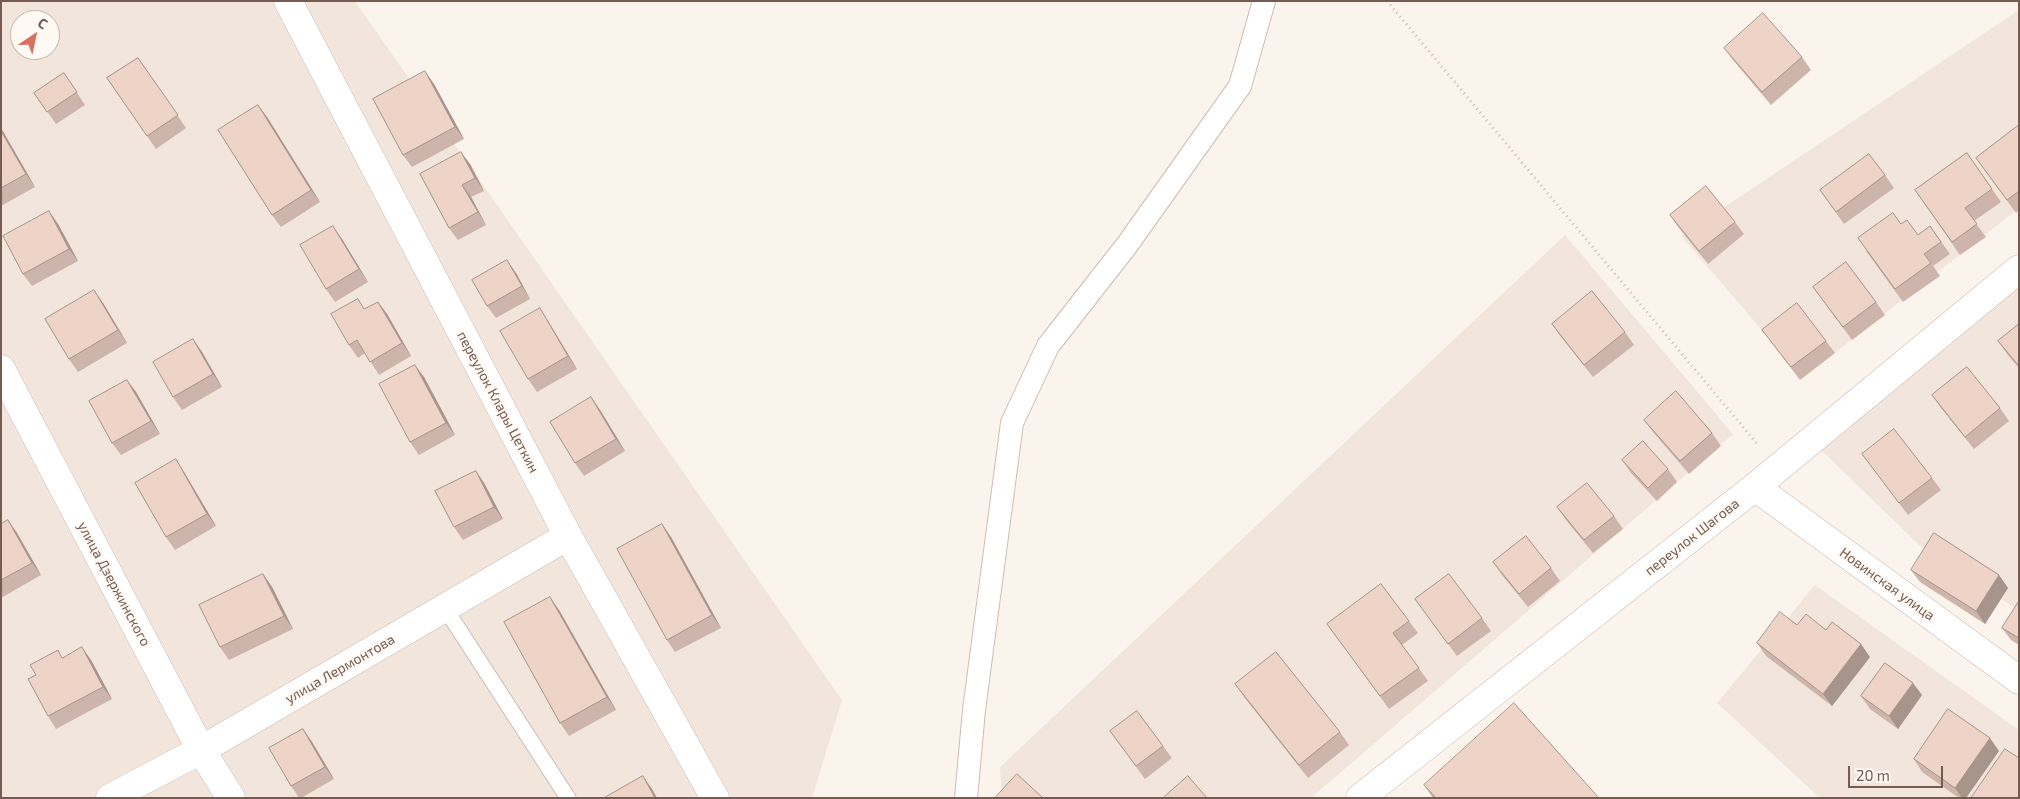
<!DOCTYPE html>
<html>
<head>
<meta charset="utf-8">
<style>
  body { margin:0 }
  #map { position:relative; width:2020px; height:799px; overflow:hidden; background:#fbf4ed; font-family:"Exo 2",sans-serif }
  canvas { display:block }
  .frame { position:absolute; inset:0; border:2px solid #755b51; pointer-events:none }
  .north { position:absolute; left:10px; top:10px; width:50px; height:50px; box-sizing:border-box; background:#fef9f3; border:1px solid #c7bab2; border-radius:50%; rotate:34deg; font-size:14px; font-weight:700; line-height:20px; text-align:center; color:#755b51 }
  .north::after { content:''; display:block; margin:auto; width:18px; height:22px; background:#d8705f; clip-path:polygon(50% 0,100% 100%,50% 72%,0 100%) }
  .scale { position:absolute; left:1848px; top:766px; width:95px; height:22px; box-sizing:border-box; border:2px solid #755b51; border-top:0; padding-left:6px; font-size:15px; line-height:18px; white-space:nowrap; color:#755b51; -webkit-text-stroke:4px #fef9f3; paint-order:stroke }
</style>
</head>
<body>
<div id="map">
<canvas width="2020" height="799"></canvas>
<div class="frame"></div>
<div class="north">С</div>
<div class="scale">20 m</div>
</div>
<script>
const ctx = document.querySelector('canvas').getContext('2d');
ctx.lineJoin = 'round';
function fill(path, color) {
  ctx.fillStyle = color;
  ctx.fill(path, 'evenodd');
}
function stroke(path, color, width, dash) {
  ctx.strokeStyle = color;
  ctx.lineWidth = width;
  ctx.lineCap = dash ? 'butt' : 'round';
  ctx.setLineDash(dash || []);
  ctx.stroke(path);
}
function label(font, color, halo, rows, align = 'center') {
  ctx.font = font + ' "Exo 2",sans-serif';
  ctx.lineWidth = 4.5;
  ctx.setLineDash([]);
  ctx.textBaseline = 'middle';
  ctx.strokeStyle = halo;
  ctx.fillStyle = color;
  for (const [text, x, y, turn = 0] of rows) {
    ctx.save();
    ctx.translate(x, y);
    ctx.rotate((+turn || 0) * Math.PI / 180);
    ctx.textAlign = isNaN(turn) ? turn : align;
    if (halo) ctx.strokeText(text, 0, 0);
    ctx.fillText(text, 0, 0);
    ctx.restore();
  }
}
const residential = new Path2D(`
  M1 1H355L842 700 812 798H1ZM20 20H50V50H20Z
  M2019 10V208L1803 378 1681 236Z
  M1565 235 1733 434 1311 798H1002L1000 767Z
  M2019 287V611L1919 545 1819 448Z
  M1815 585 2019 730V798H1820L1717 703Z`);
const path = new Path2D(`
  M1387 1 1758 445`);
const service = new Path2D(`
  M445 608 568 798`);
const pedestrian = new Path2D(`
  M966 798 974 710 1012 423 1048 346 1127 245 1240 86 1264 1`);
const minor = new Path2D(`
  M288 1 568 536 715 798
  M1 369 201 750 231 798
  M1755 487 2019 680
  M110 798 201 750 568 536
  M1360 798 1755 487 2019 269`);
const wall = new Path2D(`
  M1724 48 1802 57 1811 70 1771 105 1733 60Z
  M138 58 186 128 156 149 107 78Z
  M64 73 85 105 56 124 34 93Z
  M434 84 464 139 412 167 403 155Z
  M267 117 320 202 281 227 272 215Z
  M2019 125V210L2016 213 1976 158Z
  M1 128 35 187 1 206Z
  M1967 153 2001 202 1974 221 1986 237 1960 255 1915 190Z
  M470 164 484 191 471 197 486 225 458 240 449 228 420 174Z
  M1885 175 1894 188 1844 224 1820 190Z
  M1670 215 1735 222 1744 234 1708 264 1679 228Z
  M58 224 78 261 32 286 23 274Z
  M1901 224 1918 235 1930 226 1950 254 1933 266 1940 276 1903 302 1866 251Z
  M342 239 368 282 335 302 326 289Z
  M516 273 530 299 496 318 487 306Z
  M1813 287 1876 302 1885 315 1852 340Z
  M378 302 387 314 411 356 379 375 365 353 358 358 349 345 365 309Z
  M103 303 127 343 78 372 69 359Z
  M548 321 577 369 537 392 528 379Z
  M1552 324 1625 332 1634 345 1593 377 1561 337Z
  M2019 324V368L2007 354 1998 341Z
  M1762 330 1826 341 1835 353 1800 380Z
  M193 339 202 352 222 387 182 410 173 397Z
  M424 377 455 435 419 455 410 442Z
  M127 380 136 392 160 434 121 455 112 443Z
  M1932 395 2000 408 2009 421 1974 449 1941 408Z
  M591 397 600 410 625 451 584 476 575 463Z
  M1644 420 1712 433 1721 446 1689 474 1653 432Z
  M1862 454 1932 478 1941 490 1908 515Z
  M1622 460 1668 469 1677 482 1657 501 1631 473Z
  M476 471 484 483 503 519 463 540 454 527Z
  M184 472 216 526 175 550 166 537Z
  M1557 507 1614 516 1623 529 1593 553 1566 520Z
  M1 524 17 533 41 575 1 598Z
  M671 537 721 628 675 652 667 640Z
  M1493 562 1551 568 1560 581 1528 607 1502 575Z
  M1911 570 1999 575 2008 588 1985 624 1920 582Z
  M263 574 272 587 293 629 229 660 220 647Z
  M1415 599 1482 618 1491 631 1457 656Z
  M2019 601V645L2011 640 2002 628Z
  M559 610 616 710 569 736 560 723Z
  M1409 621 1418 633 1402 645 1428 681 1389 709 1327 624Z
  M1797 625 1826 630 1870 657 1832 706 1766 656 1757 643Z
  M63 657 91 660 112 699 56 729 48 716 36 675Z
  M1235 684 1340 732 1349 745 1308 778 1244 697Z
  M1922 695 1898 729 1870 709 1861 696Z
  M303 729 312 742 334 779 301 798H299L291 786Z
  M1110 731 1163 746 1172 758 1145 779Z
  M1999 751 1966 798H1959L1922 772 1914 759Z
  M1424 785 1599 798H1433Z`);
const shadedWall = new Path2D(`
  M425 71 434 84 464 139 455 127Z
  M258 105 267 117 320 202 311 190Z
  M1 128 35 187 26 174 1 131Z
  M461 152 470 164 484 191 475 178Z
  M462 185 471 197 486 225 478 212Z
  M49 211 58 224 78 261 69 249Z
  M333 226 342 239 368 282 359 269Z
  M507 260 516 273 530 299 522 286Z
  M94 290 103 303 127 343 118 330Z
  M378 302 387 314 411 356 402 343Z
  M540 308 548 321 577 369 568 356Z
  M193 339 202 352 222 387 213 374Z
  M415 365 424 377 455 435 446 423Z
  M127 380 136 392 160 434 151 421Z
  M591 397 600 410 625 451 616 439Z
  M176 459 184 472 216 526 207 514Z
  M476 471 484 483 503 519 494 507Z
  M8 520 17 533 41 575 32 563Z
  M662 524 671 537 721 628 712 615Z
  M263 574 272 587 293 629 284 616Z
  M1999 575 2008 588 1985 624 1976 611Z
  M550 597 559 610 616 710 607 697Z
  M1861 644 1870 657 1832 706 1823 694Z
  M82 647 91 660 112 699 103 687Z
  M1913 683 1922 695 1898 729 1889 716Z
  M303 729 312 742 334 779 325 767Z
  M1990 738 1999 751 1966 798H1962L1955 788Z
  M643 776 652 789 657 798H655Z`);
const building = new Path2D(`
  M1763 13 1802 57 1762 92 1724 48Z
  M138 58 178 115 147 136 107 78Z
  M425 71 455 127 403 155 373 99Z
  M64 73 77 92 47 112 34 93Z
  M258 105 311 190 272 215 218 130Z
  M2019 125V191L2007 200 1976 158Z
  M1 131 26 174 1 188Z
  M461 152 475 178 462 185 478 212 449 228 420 174Z
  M1967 153 1992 189 1965 208 1977 224 1952 242 1915 190Z
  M1869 154 1885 175 1836 212 1820 190Z
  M1706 186 1735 222 1699 251 1670 215Z
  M49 211 69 249 23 274 3 236Z
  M1893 213 1901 224 1907 220 1918 235 1930 226 1941 242 1924 254 1931 263 1895 289 1858 238Z
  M333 226 359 269 326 289 300 245Z
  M507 260 522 286 487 306 472 280Z
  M1846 262 1876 302 1843 327 1813 287Z
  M94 290 118 330 69 359 45 319Z
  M1592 291 1625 332 1584 365 1552 324Z
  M358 299 364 309 378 302 402 343 370 362 357 340 349 345 331 314Z
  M1797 303 1826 341 1791 367 1762 330Z
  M540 308 568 356 528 379 500 331Z
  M2019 324V366L1998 341Z
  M193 339 213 374 173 397 153 362Z
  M415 365 446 423 410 442 379 384Z
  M1967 367 2000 408 1965 437 1932 395Z
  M127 380 151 421 112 443 89 401Z
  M1676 391 1712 433 1680 461 1644 420Z
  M591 397 616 439 575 463 550 422Z
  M1894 429 1932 478 1899 503 1862 454Z
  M1643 441 1668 469 1648 488 1622 460Z
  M176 459 207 514 166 537 135 483Z
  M476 471 494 507 454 527 435 491Z
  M1587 483 1614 516 1584 540 1557 507Z
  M8 520 32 563 1 580V524Z
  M662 524 712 615 667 640 617 549Z
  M1934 533 1999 575 1976 611 1911 570Z
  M1526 536 1551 568 1519 594 1493 562Z
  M263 574 284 616 220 647 199 605Z
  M1449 574 1482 618 1448 644 1415 599Z
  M1381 584 1409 621 1393 633 1419 668 1380 696 1327 624Z
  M550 597 607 697 560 723 504 622Z
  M2019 601V638L2002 628Z
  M1780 612 1797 625 1806 614 1826 630 1832 622 1861 644 1823 694 1757 643Z
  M82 647 103 687 48 716 28 679 36 675 30 665 58 650 62 658Z
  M1276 652 1340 732 1299 765 1235 684Z
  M1885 663 1913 683 1889 716 1861 696Z
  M1514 703 1599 798H1436L1424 785Z
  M1948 709 1990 738 1955 788 1914 759Z
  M1137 711 1163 746 1136 766 1110 731Z
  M303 729 325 767 291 786 269 748Z
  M2005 749 2019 758V798H1971Z
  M1017 774 1043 798H995Z
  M643 776 655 798H604Z
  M1188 776 1207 798H1163Z`);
const streetNames = [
  ["переулок Клары Цеткин",498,402,62],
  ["переулок Шагова",1692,537,-38],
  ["улица Дзержинского",114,584,62],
  ["Новинская улица",1887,584,36],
  ["улица Лермонтова",340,669,-30]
];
fill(residential, '#f2e6dc');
stroke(service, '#cdbcb3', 17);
stroke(pedestrian, '#cdbcb3', 24);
stroke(minor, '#cdbcb3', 29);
stroke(path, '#d3b6a9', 3, [1, 4]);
stroke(service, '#fff', 15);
stroke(pedestrian, '#fff', 22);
stroke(minor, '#fff', 28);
fill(wall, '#cdb5ab');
fill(shadedWall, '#a7948b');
fill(building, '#eed3c7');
stroke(building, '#a7948b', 1);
label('14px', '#755b51', '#fef9f3', streetNames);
</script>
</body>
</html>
